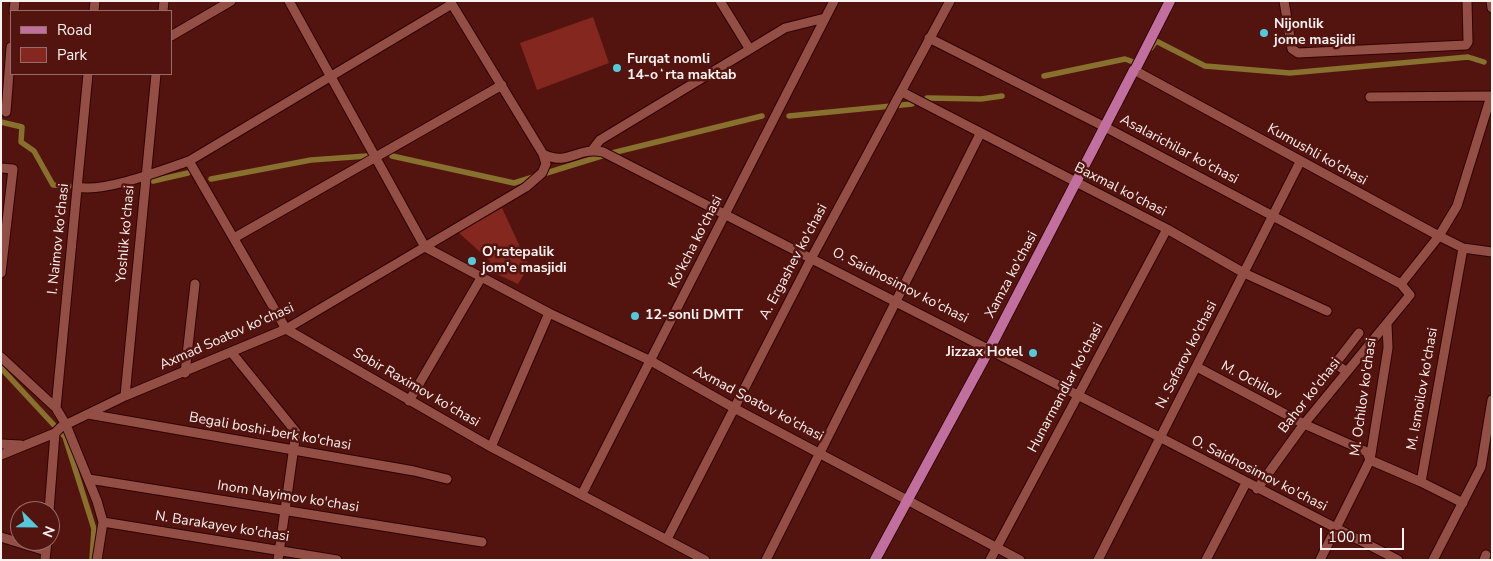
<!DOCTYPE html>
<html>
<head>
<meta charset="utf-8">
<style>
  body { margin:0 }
  #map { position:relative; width:1493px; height:561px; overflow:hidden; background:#53140f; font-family:"Nunito Sans",sans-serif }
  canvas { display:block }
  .frame { position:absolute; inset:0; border:2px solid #faf2f0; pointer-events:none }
  .legend { position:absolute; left:10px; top:10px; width:162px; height:65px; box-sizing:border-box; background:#53140f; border:1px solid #966d69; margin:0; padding:6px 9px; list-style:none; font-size:15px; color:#faf2f0 }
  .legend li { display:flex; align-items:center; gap:10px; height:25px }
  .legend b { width:25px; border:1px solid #966d69 }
  .north { position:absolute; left:10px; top:501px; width:50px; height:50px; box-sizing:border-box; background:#53140f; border:1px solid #966d69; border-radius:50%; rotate:113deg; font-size:14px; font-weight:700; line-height:20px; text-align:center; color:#faf2f0 }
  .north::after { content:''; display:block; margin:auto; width:18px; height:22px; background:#53cadc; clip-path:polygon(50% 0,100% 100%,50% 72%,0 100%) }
  .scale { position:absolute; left:1320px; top:528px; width:84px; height:22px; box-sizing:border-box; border:2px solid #faf2f0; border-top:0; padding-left:6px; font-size:15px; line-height:18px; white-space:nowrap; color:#faf2f0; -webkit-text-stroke:4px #53140f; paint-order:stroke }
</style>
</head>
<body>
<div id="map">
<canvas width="1493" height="561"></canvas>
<div class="frame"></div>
<ul class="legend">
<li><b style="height:6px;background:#c16f9f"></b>Road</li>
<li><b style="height:14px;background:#83271f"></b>Park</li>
</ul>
<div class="north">N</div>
<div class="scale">100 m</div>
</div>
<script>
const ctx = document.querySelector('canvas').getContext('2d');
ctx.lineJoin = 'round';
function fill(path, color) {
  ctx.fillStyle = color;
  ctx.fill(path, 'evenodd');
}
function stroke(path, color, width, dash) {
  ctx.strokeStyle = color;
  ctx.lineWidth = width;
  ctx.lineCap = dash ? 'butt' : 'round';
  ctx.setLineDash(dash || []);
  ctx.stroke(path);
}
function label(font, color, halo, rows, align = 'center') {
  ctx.font = font + ' "Nunito Sans",sans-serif';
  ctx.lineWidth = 5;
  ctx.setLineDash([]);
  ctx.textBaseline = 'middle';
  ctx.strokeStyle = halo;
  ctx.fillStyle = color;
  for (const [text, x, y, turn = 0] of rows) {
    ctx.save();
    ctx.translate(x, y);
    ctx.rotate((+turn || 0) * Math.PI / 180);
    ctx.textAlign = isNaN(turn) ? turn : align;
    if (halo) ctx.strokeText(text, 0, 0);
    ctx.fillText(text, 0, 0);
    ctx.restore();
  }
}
const green = new Path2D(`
  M593 17 609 63 537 90 520 43Z
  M502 208 529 266 518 284 486 269 490 261 458 232Z`);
const canal = new Path2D(`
  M1151 48 1156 41 1205 66 1290 73 1468 57 1484 62
  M1044 76 1125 59 1139 64
  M927 98 981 99 1002 96
  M789 116 912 104
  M1 122 22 127 21 142 34 151 53 185 69 186
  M392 156 514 183 608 154 762 116
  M211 179 311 160 367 156
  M153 181 188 173
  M1 368 65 437 94 529 92 560`);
const minor = new Path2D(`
  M289 1 425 247 549 313 651 361 734 408 1020 560
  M720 1 749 48
  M1284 1 1292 49 1298 53 1466 45 1468 42 1467 1
  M1491 1 1492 8
  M14 11 15 1
  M94 11 95 1
  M163 11 164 1
  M171 36 231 1
  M929 38 1105 127 1401 284 1410 295 1387 323 1388 348 1370 460 1320 560
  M1137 66 1134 70 1439 236 1463 248 1492 252
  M902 92 1167 229 1244 273 1327 311
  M1370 97 1491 96 1457 206 1439 236 1401 284
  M6 112 11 47
  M593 149 600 140 785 28 825 18
  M543 154C568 167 578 146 603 152 869 286 1133 424 1398 560
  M189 161 286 329 491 447 705 560
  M1 168 13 169 1 273
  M78 187C103 193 163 170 189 161L452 4
  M234 238 502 85
  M232 353 296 432 278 560
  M1 357 56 408 66 425 97 501 103 522 97 560
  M1197 367 1304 424 1367 452 1370 460 1421 482 1463 248
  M1346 371 1335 364 1359 333
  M185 373 195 284
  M1321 381 1335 364
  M125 396 156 74
  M409 401 481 278
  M56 408 88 74
  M88 414 414 471 447 479
  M1 444 21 445
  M491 447 549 313
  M1 455 55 433 61 427 125 396 286 329 526 187 542 173 546 164 543 154 450 1
  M89 479 482 542
  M1421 482 1463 503
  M1257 489 1304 424 1387 323
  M582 494 834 1
  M49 511 55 433
  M103 522 337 560
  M1 537 46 551
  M667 539 812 257 950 1
  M45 560 47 541
  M766 560 980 134
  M990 560 1167 229
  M1098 560 1300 162
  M1206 560 1246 483
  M1433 560 1481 467 1492 400
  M1484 560 1486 555`);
const major = new Path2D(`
  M1137 66 1170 1
  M875 560 990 348 1134 70`);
const markers = [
  [1264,33,5,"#53cadc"],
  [617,68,5,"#53cadc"],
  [472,261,5,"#53cadc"],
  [635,316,5,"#53cadc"],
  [1033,353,5,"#53cadc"]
];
const poiNames = [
  ["Nijonlik",1274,25],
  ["jome masjidi",1274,41],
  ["Furqat nomli",627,60],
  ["14-oʻrta maktab",627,76],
  ["O'ratepalik",482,253],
  ["jom'e masjidi",482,269],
  ["12-sonli DMTT",645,316],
  ["Jizzax Hotel",1023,353,"right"]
];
const streetNames = [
  ["Asalarichilar ko'chasi",1179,150,28],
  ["Kumushli ko'chasi",1317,155,29],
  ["Baxmal ko'chasi",1120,190,27],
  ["Yoshlik ko'chasi",126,234,-85],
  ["I. Naimov ko'chasi",59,239,-84],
  ["Ko'kcha ko'chasi",696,242,-63],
  ["A. Ergashev ko'chasi",794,262,-62],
  ["Xamza ko'chasi",1012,275,-62],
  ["O. Saidnosimov ko'chasi",900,286,27],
  ["Axmad Soatov ko'chasi",227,337,-24],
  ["N. Safarov ko'chasi",1187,355,-63],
  ["M. Ochilov",1251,381,28],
  ["Sobir Raximov ko'chasi",416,388,30],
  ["Hunarmandlar ko'chasi",1066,388,-62],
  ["M. Ismoilov ko'chasi",1423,389,-80],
  ["Bahor ko'chasi",1310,396,-52],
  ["M. Ochilov ko'chasi",1364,397,-82],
  ["Axmad Soatov ko'chasi",758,404,28],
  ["Begali boshi-berk ko'chasi",270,432,10],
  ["O. Saidnosimov ko'chasi",1259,474,27],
  ["Inom Nayimov ko'chasi",288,497,9],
  ["N. Barakayev ko'chasi",222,527,9]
];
fill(green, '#83271f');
stroke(canal, '#88702e', 5.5);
stroke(minor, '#300202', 11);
stroke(major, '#300202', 12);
stroke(minor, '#934e45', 9);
stroke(major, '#c16f9f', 10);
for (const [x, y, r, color] of markers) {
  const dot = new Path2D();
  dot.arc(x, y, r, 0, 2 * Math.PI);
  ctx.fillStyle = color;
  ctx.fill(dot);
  stroke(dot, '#53140f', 2);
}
label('bold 14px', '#faf2f0', '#53140f', poiNames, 'left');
label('14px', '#faf2f0', '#53140f', streetNames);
</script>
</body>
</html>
